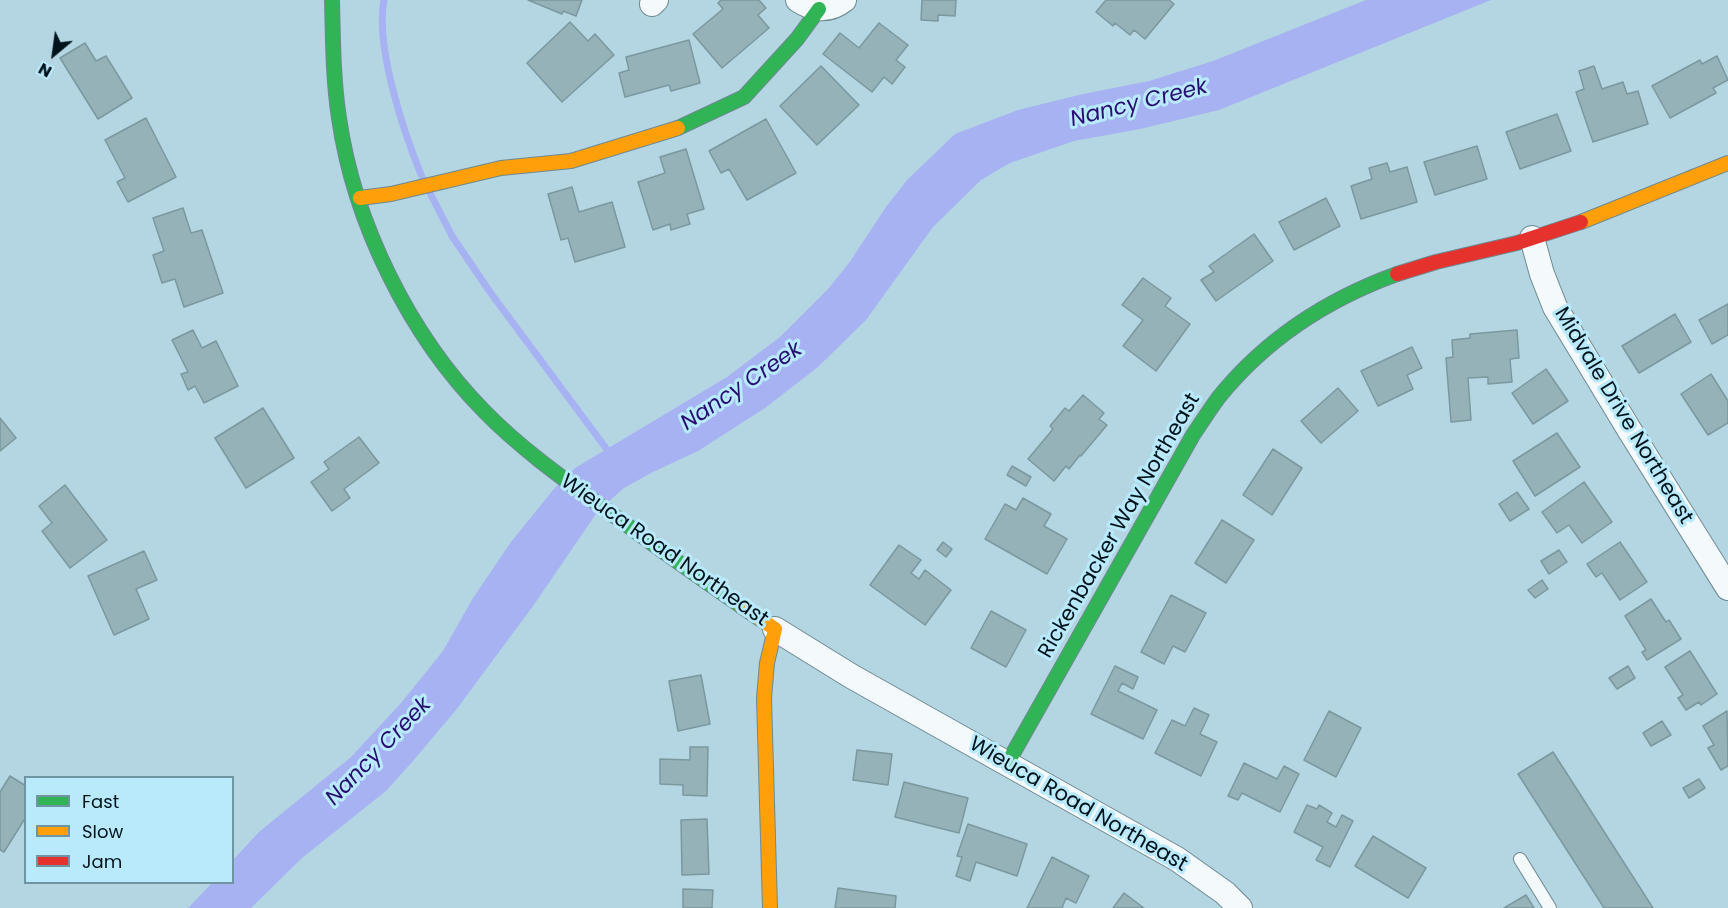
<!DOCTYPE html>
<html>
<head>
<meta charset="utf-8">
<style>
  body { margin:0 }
  #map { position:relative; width:1728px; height:908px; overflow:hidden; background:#b4d6e2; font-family:Poppins,sans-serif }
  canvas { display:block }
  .legend { position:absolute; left:24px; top:776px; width:210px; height:108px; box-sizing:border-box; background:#b9eafc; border:2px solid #6f94a2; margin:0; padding:8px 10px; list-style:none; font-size:18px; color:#00131b }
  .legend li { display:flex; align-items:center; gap:12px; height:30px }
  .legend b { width:30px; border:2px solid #6f94a2 }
  .north { position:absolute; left:24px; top:24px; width:60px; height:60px; -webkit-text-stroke:4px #b9eafc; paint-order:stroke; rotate:209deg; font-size:16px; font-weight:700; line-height:24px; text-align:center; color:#00131b }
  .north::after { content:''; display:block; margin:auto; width:21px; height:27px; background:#00131b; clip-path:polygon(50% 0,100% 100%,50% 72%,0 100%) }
</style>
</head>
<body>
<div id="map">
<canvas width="1728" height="908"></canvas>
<ul class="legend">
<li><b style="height:8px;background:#30b455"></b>Fast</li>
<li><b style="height:8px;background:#ff9f0a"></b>Slow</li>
<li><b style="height:8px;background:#e5322d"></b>Jam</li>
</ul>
<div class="north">N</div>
</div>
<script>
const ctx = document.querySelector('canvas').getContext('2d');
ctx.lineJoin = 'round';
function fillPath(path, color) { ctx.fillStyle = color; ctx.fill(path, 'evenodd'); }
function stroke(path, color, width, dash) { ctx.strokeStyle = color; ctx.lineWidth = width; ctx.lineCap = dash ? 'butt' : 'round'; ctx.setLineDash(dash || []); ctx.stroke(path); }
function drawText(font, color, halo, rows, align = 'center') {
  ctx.font = font + ' Poppins,sans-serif'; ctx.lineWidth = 6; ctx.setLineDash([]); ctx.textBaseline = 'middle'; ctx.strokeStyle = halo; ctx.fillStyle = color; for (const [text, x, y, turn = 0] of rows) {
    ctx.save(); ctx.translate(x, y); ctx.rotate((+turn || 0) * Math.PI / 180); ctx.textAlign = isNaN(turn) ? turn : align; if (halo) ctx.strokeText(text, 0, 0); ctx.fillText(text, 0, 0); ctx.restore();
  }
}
fillPath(new Path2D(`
  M 1366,0 L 1491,0 L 1219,110 L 1140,129 L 1074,141 L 1010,163 L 981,180 L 933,227 L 866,320 L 818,367 L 765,408 L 698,451 L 653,472 L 624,488 L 598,511 L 533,606 L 456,710 L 413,761 L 386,791 L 302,858 L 251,908 L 188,908 L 212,883 L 232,882 L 233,860 L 259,832 L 351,757 L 401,703 L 443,651 L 473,598 L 511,542 L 553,490 L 575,468 L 727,377 L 780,337 L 828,289 L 849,263 L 886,207 L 907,180 L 955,134 L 1018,110 L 1083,94 L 1149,81 L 1213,61 Z`), '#a7b2f3');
stroke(new Path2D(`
  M 384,0 C 375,47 404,133 422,177
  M 430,193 L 452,236 L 490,292 L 611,455`), '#a7b2f3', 7);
const building = new Path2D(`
  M 528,0 L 582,0 L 576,16 L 563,11 L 562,14 Z
  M 721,0 L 759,0 L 766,8 L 758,15 L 769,28 L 722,68 L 693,34 L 723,9 L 718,3 Z
  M 922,0 L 956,0 L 955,16 L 938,15 L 938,21 L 921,20 Z
  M 1106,0 L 1169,0 L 1174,4 L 1145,39 L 1134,30 L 1130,35 L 1115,23 L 1113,26 L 1096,12 Z
  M 570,22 L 588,41 L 595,34 L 614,55 L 562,102 L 527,63 Z
  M 879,23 L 908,45 L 896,60 L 905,67 L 892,84 L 884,77 L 872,92 L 823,54 L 840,33 L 859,48 Z
  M 689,40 L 700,83 L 671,91 L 669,85 L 625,97 L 619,73 L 629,70 L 626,57 Z
  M 85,43 L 96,61 L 106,56 L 132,98 L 98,119 L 60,58 Z
  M 1717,56 L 1728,80 L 1713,88 L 1716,93 L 1670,118 L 1652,86 L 1700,60 L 1702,64 Z
  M 821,66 L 859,105 L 817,145 L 780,106 Z
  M 1594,66 L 1602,89 L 1623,82 L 1627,94 L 1638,91 L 1648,124 L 1593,142 L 1576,92 L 1584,89 L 1579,71 Z
  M 1557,114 L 1571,151 L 1520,169 L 1506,132 Z
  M 146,118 L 176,177 L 128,202 L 117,182 L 125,178 L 105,140 Z
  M 766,119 L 796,173 L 747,200 L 729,169 L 721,173 L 709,151 Z
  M 1477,146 L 1487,179 L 1435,195 L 1424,162 Z
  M 686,149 L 704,209 L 687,214 L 690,224 L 671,230 L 670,224 L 653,230 L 638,182 L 665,173 L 660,157 Z
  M 1387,163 L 1390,172 L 1407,167 L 1417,202 L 1361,219 L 1351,186 L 1372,179 L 1369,168 Z
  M 572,187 L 579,212 L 612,202 L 625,247 L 575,262 L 568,238 L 561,240 L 548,194 Z
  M 1326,198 L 1340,226 L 1294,250 L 1279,222 Z
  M 183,208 L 191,233 L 202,230 L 223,293 L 184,307 L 175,279 L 162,283 L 153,255 L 164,251 L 153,218 Z
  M 1254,234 L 1273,261 L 1216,301 L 1201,280 L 1214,272 L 1209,266 Z
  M 1143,278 L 1171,298 L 1165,306 L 1190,324 L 1156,371 L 1123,346 L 1143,320 L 1122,305 Z
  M 1728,304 L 1728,335 L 1712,344 L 1699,320 Z
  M 1675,314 L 1691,342 L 1639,373 L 1622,346 Z
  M 193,330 L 202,348 L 216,341 L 238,386 L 204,403 L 195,386 L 188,390 L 181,374 L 188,372 L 172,340 Z
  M 1517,330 L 1519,358 L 1510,359 L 1512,382 L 1488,384 L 1488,377 L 1468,378 L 1471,420 L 1451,422 L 1446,358 L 1453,357 L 1452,340 L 1470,338 L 1470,334 Z
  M 1412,347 L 1422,368 L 1407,375 L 1413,389 L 1378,406 L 1361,371 Z
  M 1546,369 L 1568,401 L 1533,424 L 1512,393 Z
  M 1711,374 L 1728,401 L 1728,423 L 1708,435 L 1681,394 Z
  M 1338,388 L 1358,411 L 1321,443 L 1301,421 Z
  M 1083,395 L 1104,413 L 1099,419 L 1107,425 L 1081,456 L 1080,455 L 1069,469 L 1066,466 L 1054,481 L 1028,459 L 1053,429 L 1050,426 L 1065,408 L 1069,411 Z
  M 263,408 L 294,458 L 246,488 L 215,438 Z
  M 0,418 L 16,438 L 0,451 Z
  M 1557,433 L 1580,467 L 1535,496 L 1513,461 Z
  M 359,437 L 379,463 L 344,489 L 350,498 L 332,511 L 311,482 L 329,469 L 324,462 Z
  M 1273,449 L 1302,468 L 1272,515 L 1243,495 Z
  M 1012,466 L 1031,477 L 1026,486 L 1007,475 Z
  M 1584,482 L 1612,522 L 1582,543 L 1569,525 L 1557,533 L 1542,512 Z
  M 65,485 L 107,540 L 70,568 L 42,531 L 52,523 L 39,506 Z
  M 1517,492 L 1529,509 L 1510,521 L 1499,504 Z
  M 1023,498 L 1051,514 L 1044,526 L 1067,539 L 1047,574 L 985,539 L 1005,504 L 1016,510 Z
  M 1222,520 L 1254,540 L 1226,583 L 1195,563 Z
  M 943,542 L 952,549 L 946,557 L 937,550 Z
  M 1620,542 L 1647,582 L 1620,600 L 1602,573 L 1596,577 L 1587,564 Z
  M 899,545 L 921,560 L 911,573 L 919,579 L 925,570 L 951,590 L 925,625 L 870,585 Z
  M 1559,550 L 1567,562 L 1549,574 L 1541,561 Z
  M 144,551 L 157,580 L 136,589 L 149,619 L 114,635 L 88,576 Z
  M 1542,580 L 1548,589 L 1535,598 L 1528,590 Z
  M 1171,595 L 1206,613 L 1185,652 L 1173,646 L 1164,664 L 1141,652 Z
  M 1651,599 L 1666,622 L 1669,620 L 1681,639 L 1647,660 L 1642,652 L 1646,650 L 1625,616 Z
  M 991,611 L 1026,630 L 1006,667 L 971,648 Z
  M 1690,651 L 1717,694 L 1701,705 L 1699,702 L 1686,710 L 1678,698 L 1683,695 L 1665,667 Z
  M 1115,666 L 1138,677 L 1133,689 L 1122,683 L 1118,691 L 1157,710 L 1143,739 L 1091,714 Z
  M 1628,666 L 1635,678 L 1617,689 L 1609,678 Z
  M 701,675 L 710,724 L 678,731 L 669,681 Z
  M 1194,708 L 1209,715 L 1200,734 L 1217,742 L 1201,776 L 1155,753 L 1172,720 L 1185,726 Z
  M 1329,711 L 1361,728 L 1336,777 L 1304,760 Z
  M 1727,711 L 1728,766 L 1721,770 L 1708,748 L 1714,745 L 1703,726 Z
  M 1662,721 L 1671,735 L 1651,746 L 1643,733 Z
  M 690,747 L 708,747 L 707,796 L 683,795 L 683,785 L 660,784 L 660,759 L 690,760 Z
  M 857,750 L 892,754 L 888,785 L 853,780 Z
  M 1553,752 L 1653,908 L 1604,908 L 1518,774 Z
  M 1244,763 L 1277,779 L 1284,766 L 1299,774 L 1280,812 L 1242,793 L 1238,800 L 1228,796 Z
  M 10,776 L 26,786 L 26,817 L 4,852 L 0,850 L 0,792 Z
  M 1699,779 L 1705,788 L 1689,798 L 1683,788 Z
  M 904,782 L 968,798 L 959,833 L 895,817 Z
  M 1307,805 L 1317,809 L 1319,805 L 1332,813 L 1327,822 L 1336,827 L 1342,815 L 1353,821 L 1330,867 L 1316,860 L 1323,847 L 1294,832 Z
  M 707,819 L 709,874 L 682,875 L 681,820 Z
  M 968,824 L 1027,844 L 1017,876 L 976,862 L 970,881 L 956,876 L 962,857 L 957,856 Z
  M 1373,836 L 1426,868 L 1408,898 L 1355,866 Z
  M 1052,857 L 1089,876 L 1076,903 L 1066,898 L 1062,908 L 1027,908 Z
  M 838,888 L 896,896 L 895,908 L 835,908 Z
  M 683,889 L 713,890 L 712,908 L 683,908 Z
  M 1124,893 L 1144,908 L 1113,908 Z
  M 1526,895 L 1534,908 L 1504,908 Z`);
fillPath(building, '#95b2b9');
stroke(building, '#7b989f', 1.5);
const lane = new Path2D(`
  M 1520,859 L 1550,908`);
const street = new Path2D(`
  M 798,0 C 813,10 829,12 844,0
  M 652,4 L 656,0
  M 1532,238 L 1542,274 L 1555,307 L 1630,431 L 1728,588
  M 775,629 L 851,676 L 1177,859 L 1225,893 L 1240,908`);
const fast = new Path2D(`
  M 332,0 C 333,39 333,79 339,118 C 354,223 410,336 484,411 C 521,449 565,480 608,511 C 652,544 696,575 741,606
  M 678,128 L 744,97 L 797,39 L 819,9
  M 1007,764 L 1193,435 C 1202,422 1210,409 1219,397 C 1266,339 1328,299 1397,274`);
const slow = new Path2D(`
  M 360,198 L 391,194 L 501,168 L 571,161 L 678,128
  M 1581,222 L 1728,163
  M 741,606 L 775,629 L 767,663 L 764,698 L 770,908`);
const jam = new Path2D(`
  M 1397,274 L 1436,262 L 1517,243 L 1581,222`);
stroke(lane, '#6e8992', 14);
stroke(street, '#6e8992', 26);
stroke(fast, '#6e8992', 16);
stroke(slow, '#6e8992', 16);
stroke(jam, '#6e8992', 16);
stroke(lane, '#f4f9fb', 12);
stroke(street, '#f4f9fb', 24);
stroke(fast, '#30b455', 14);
stroke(slow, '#ff9f0a', 14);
stroke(jam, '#e5322d', 14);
drawText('21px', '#00131b', '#b9eafc', [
  ["Midvale Drive Northeast",1623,416,59],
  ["Rickenbacker Way Northeast",1120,526,-60],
  ["Wieuca Road Northeast",664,551,35],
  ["Wieuca Road Northeast",1078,805,30]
]);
drawText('italic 22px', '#280e73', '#b9eafc', [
  ["Nancy Creek",1139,104,-14],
  ["Nancy Creek",742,387,-34],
  ["Nancy Creek",379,752,-46]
]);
</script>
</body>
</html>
